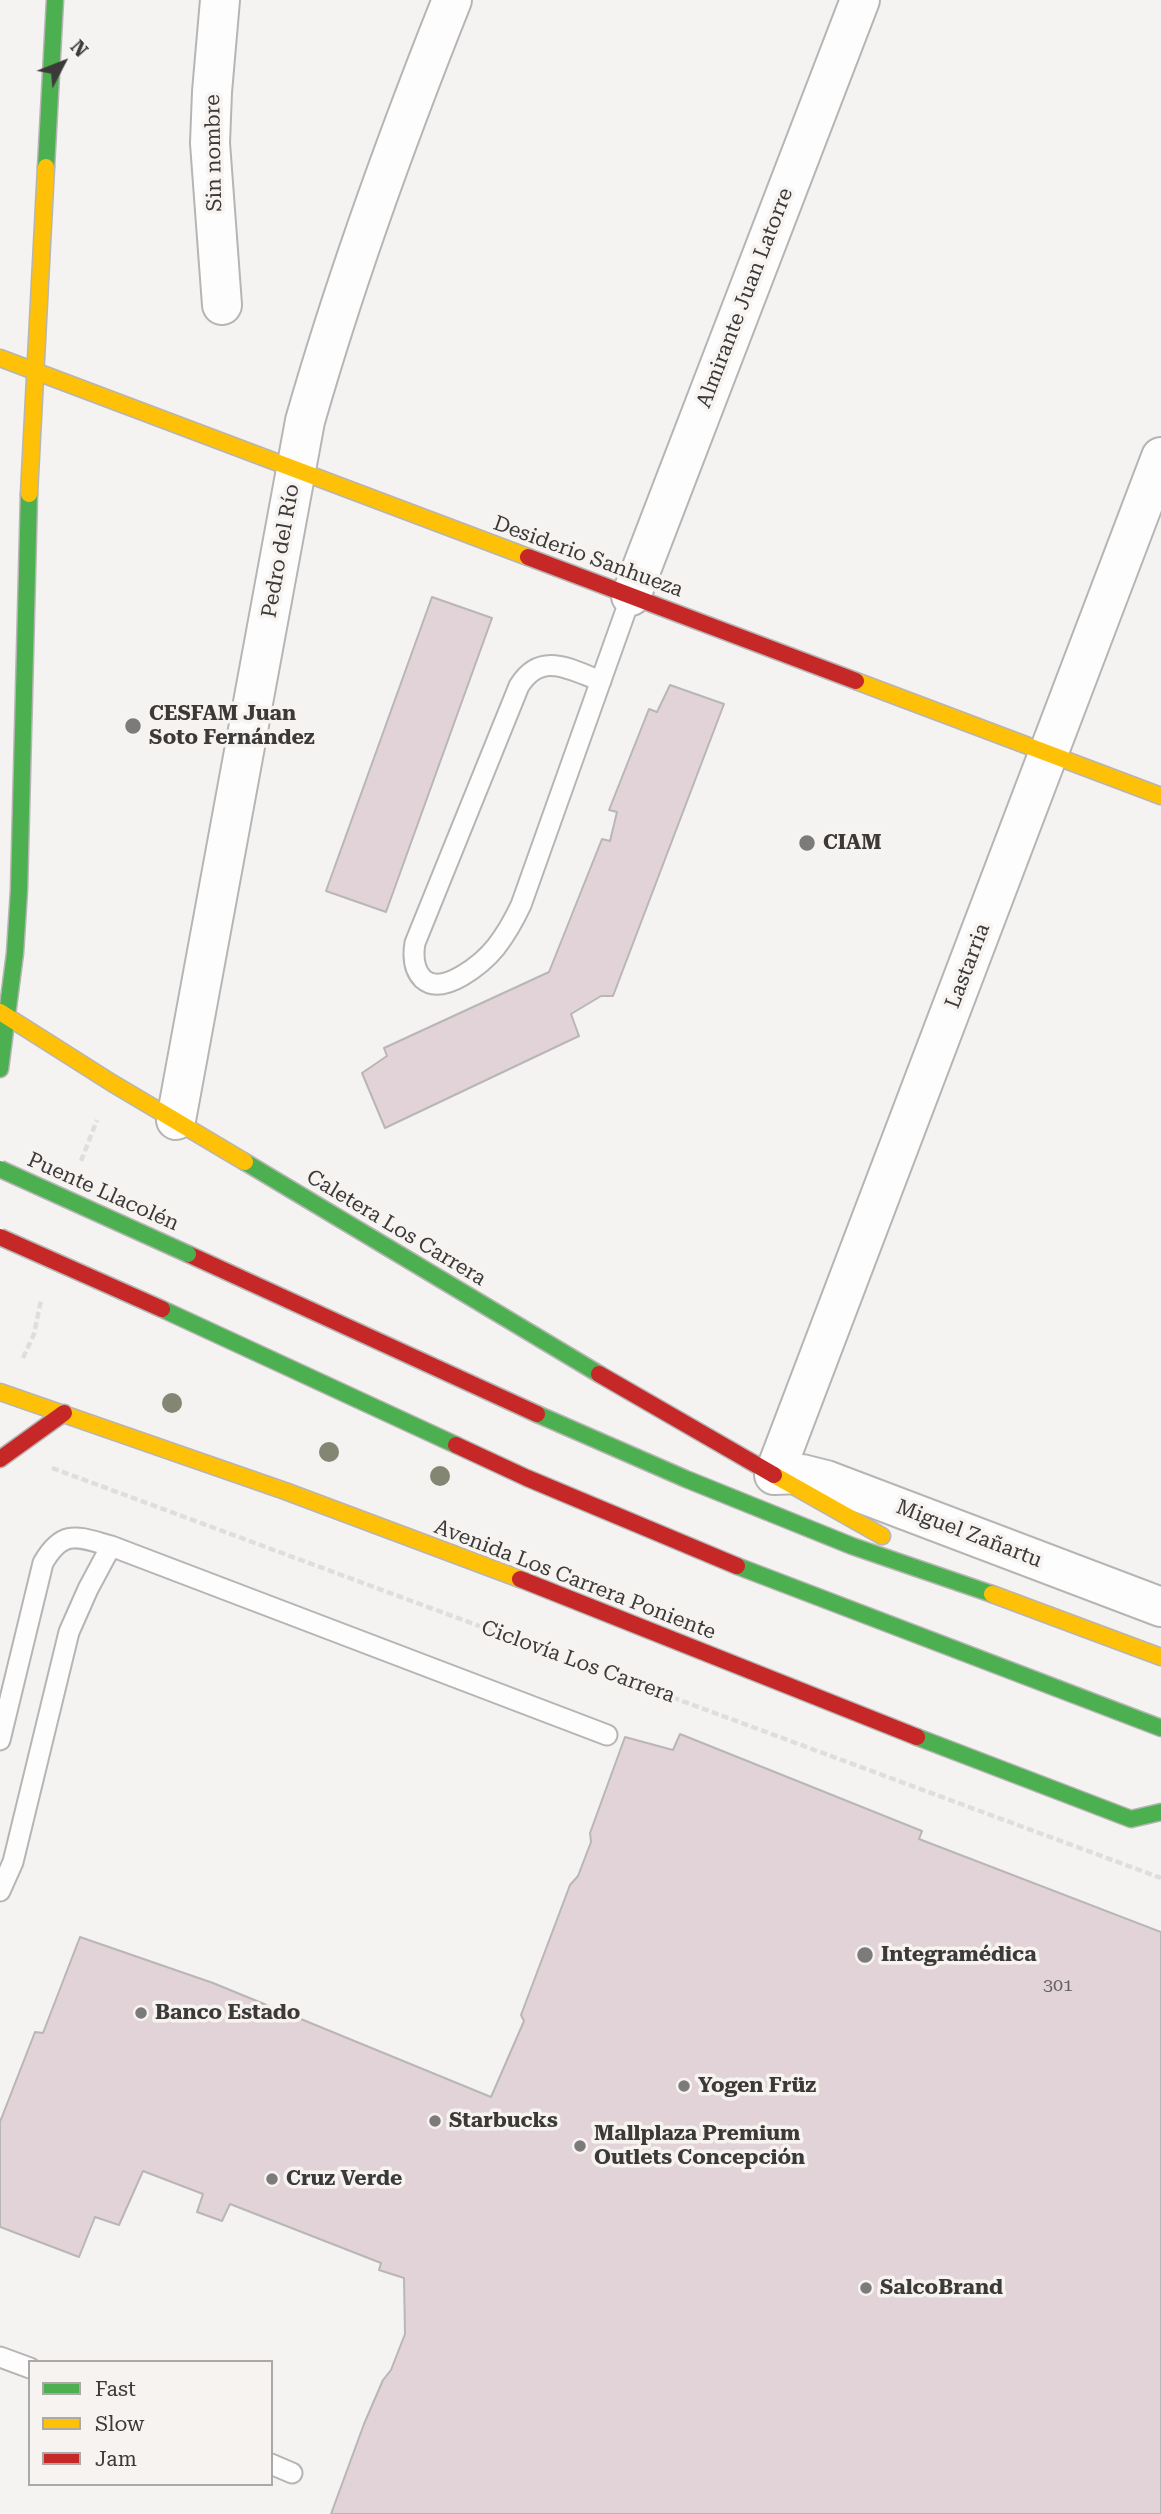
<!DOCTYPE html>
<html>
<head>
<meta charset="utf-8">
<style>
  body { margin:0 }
  #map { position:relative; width:1161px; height:2514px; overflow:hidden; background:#f5f3f1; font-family:"Roboto Serif",serif }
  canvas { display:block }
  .legend { position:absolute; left:28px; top:2360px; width:245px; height:126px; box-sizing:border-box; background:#f6f3f0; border:2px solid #aba9a7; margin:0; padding:9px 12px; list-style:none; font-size:21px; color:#3b3a39 }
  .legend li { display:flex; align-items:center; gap:14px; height:35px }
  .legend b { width:35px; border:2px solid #aba9a7 }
  .north { position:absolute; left:28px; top:28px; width:70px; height:70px; -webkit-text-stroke:5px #f6f3f0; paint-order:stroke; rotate:48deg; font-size:19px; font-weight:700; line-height:28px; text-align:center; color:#3b3a39 }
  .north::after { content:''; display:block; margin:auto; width:24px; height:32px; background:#3b3a39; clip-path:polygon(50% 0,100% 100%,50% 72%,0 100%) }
</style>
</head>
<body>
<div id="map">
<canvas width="1161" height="2514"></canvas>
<ul class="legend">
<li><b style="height:9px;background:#4caf50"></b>Fast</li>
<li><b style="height:9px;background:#ffc107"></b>Slow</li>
<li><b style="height:9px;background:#c62828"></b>Jam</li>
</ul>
<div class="north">N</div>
</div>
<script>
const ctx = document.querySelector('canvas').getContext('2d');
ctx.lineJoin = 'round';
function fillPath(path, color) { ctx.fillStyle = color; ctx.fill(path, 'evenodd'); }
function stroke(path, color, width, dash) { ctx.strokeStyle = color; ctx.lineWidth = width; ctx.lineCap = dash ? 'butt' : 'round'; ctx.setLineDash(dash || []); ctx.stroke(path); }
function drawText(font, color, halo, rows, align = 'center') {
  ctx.font = font + ' "Roboto Serif",serif'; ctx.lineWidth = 7; ctx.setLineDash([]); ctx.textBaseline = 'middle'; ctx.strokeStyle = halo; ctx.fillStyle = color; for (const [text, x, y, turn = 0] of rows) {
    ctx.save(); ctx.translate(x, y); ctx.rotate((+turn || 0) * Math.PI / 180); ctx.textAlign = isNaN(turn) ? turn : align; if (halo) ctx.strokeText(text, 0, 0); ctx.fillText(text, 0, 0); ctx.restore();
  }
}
const building = new Path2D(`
  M 432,597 L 492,618 L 386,912 L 326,891 Z
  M 670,685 L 724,704 L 613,996 L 601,996 L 571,1014 L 579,1036 L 385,1128 L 362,1073 L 387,1056 L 384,1048 L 549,972 L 602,839 L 610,841 L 617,812 L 609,810 L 649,709 L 657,712 Z
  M 680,1734 L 922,1831 L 919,1839 L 1161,1932 L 1161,2514 L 331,2514 L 364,2424 L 383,2380 L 391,2370 L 405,2334 L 404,2278 L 379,2270 L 381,2263 L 230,2204 L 222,2221 L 197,2212 L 203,2194 L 143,2171 L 119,2225 L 95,2217 L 79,2257 L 0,2227 L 0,2122 L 35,2032 L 43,2033 L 80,1937 L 213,1983 L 491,2097 L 524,2021 L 521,2015 L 570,1885 L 578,1876 L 591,1842 L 590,1833 L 625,1737 L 673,1750 Z`);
fillPath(building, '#e2d3d9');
stroke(building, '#b8b6b6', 2);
const lane = new Path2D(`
  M 601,681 C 571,670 541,650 519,686 L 415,943 C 413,955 413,969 423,979 C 443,997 483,963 496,947 C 506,934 514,920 521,905 L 631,596
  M 0,1740 L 43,1563 C 63,1528 78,1537 111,1546 L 607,1735
  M 0,1891 L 13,1862 L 69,1632 L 88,1589 L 111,1546
  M 0,2357 L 30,2368
  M 271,2464 L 292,2473`);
const street = new Path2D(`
  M 220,0 L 212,92 L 210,143 L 222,305
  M 1161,457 L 774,1475 L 802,1474 L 826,1480 L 1161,1607
  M 631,596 L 860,0
  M 176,1120 L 305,421 C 346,278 397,138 452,0`);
const fast = new Path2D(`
  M 46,167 L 55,0
  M 0,1069 L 15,953 L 19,890 L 29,494
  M 245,1162 L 599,1374
  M 162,1309 L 456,1445
  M 537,1414 L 686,1479 L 852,1546 L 992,1594
  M 737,1566 L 1161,1728
  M 917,1737 L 1131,1819
  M 1131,1819 L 1161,1812`);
const slow = new Path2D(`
  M 0,358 L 528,557
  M 29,494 L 46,167
  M 856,681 L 1161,796
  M 0,1012 L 112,1083 L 245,1162
  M 0,1392 L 285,1491 L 520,1579
  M 774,1475 L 882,1536
  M 992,1594 L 1161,1657`);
const jam = new Path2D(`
  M 528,557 L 856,681
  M 188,1254 L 537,1414
  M 599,1374 L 774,1475
  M 456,1445 L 527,1478 L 737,1566
  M 0,1459 L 64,1413
  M 520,1579 L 917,1737`);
stroke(lane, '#b6b5b4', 23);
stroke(street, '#b6b5b4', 42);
stroke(fast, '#b6b5b4', 19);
stroke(slow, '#b6b5b4', 19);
stroke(jam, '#b6b5b4', 19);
stroke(new Path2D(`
  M 81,1161 L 97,1120
  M 23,1358 L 34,1334 L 41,1300
  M 52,1468 L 1161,1878`), '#dededd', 4.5, [7, 3.5]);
stroke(lane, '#fefdfd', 19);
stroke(street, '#fefdfd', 38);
stroke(fast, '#4caf50', 16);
stroke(slow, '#ffc107', 16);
stroke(jam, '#c62828', 16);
const fastBridge = new Path2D(`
  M 0,1169 L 188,1254`);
const jamBridge = new Path2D(`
  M 0,1237 L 162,1309`);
stroke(fastBridge, '#b6b5b4', 19, []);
stroke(jamBridge, '#b6b5b4', 19, []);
stroke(fastBridge, '#4caf50', 16);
stroke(jamBridge, '#c62828', 16);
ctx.fillStyle = '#848674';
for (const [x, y] of [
  [172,1403],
  [329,1452],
  [440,1476]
]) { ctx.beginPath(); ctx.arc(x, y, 10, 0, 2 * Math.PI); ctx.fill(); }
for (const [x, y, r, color] of [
  [133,726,9,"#7c7b79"],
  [807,843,9,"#7c7b79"],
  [865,1955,9,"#7c7b79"],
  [141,2013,7,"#7c7b79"],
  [684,2086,7,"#7c7b79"],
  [435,2121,7,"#7c7b79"],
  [580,2146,7,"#7c7b79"],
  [272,2179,7,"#7c7b79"],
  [866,2288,7,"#7c7b79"]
]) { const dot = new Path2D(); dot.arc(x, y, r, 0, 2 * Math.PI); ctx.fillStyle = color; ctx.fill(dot); stroke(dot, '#f6f3f0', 2.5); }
drawText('18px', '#656061', null, [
  ["301",1058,1986]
]);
drawText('21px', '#3b3a39', '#f6f3f0', [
  ["Sin nombre",214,153,-91],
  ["Almirante Juan Latorre",745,298,-69],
  ["Pedro del Río",281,551,-80],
  ["Desiderio Sanhueza",588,557,20],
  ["Lastarria",968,966,-69],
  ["Puente Llacolén",103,1192,24],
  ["Caletera Los Carrera",396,1228,31],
  ["Miguel Zañartu",969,1534,21],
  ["Avenida Los Carrera Poniente",575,1580,21],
  ["Ciclovía Los Carrera",578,1662,20]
]);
drawText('bold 21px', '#3b3a39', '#f6f3f0', [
  ["CESFAM Juan",149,714],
  ["Soto Fernández",149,738],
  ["CIAM",823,843],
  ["Integramédica",881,1955],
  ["Banco Estado",155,2013],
  ["Yogen Früz",698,2086],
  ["Starbucks",449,2121],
  ["Mallplaza Premium",594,2134],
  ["Outlets Concepción",594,2158],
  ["Cruz Verde",286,2179],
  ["SalcoBrand",880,2288]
], 'left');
</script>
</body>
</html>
